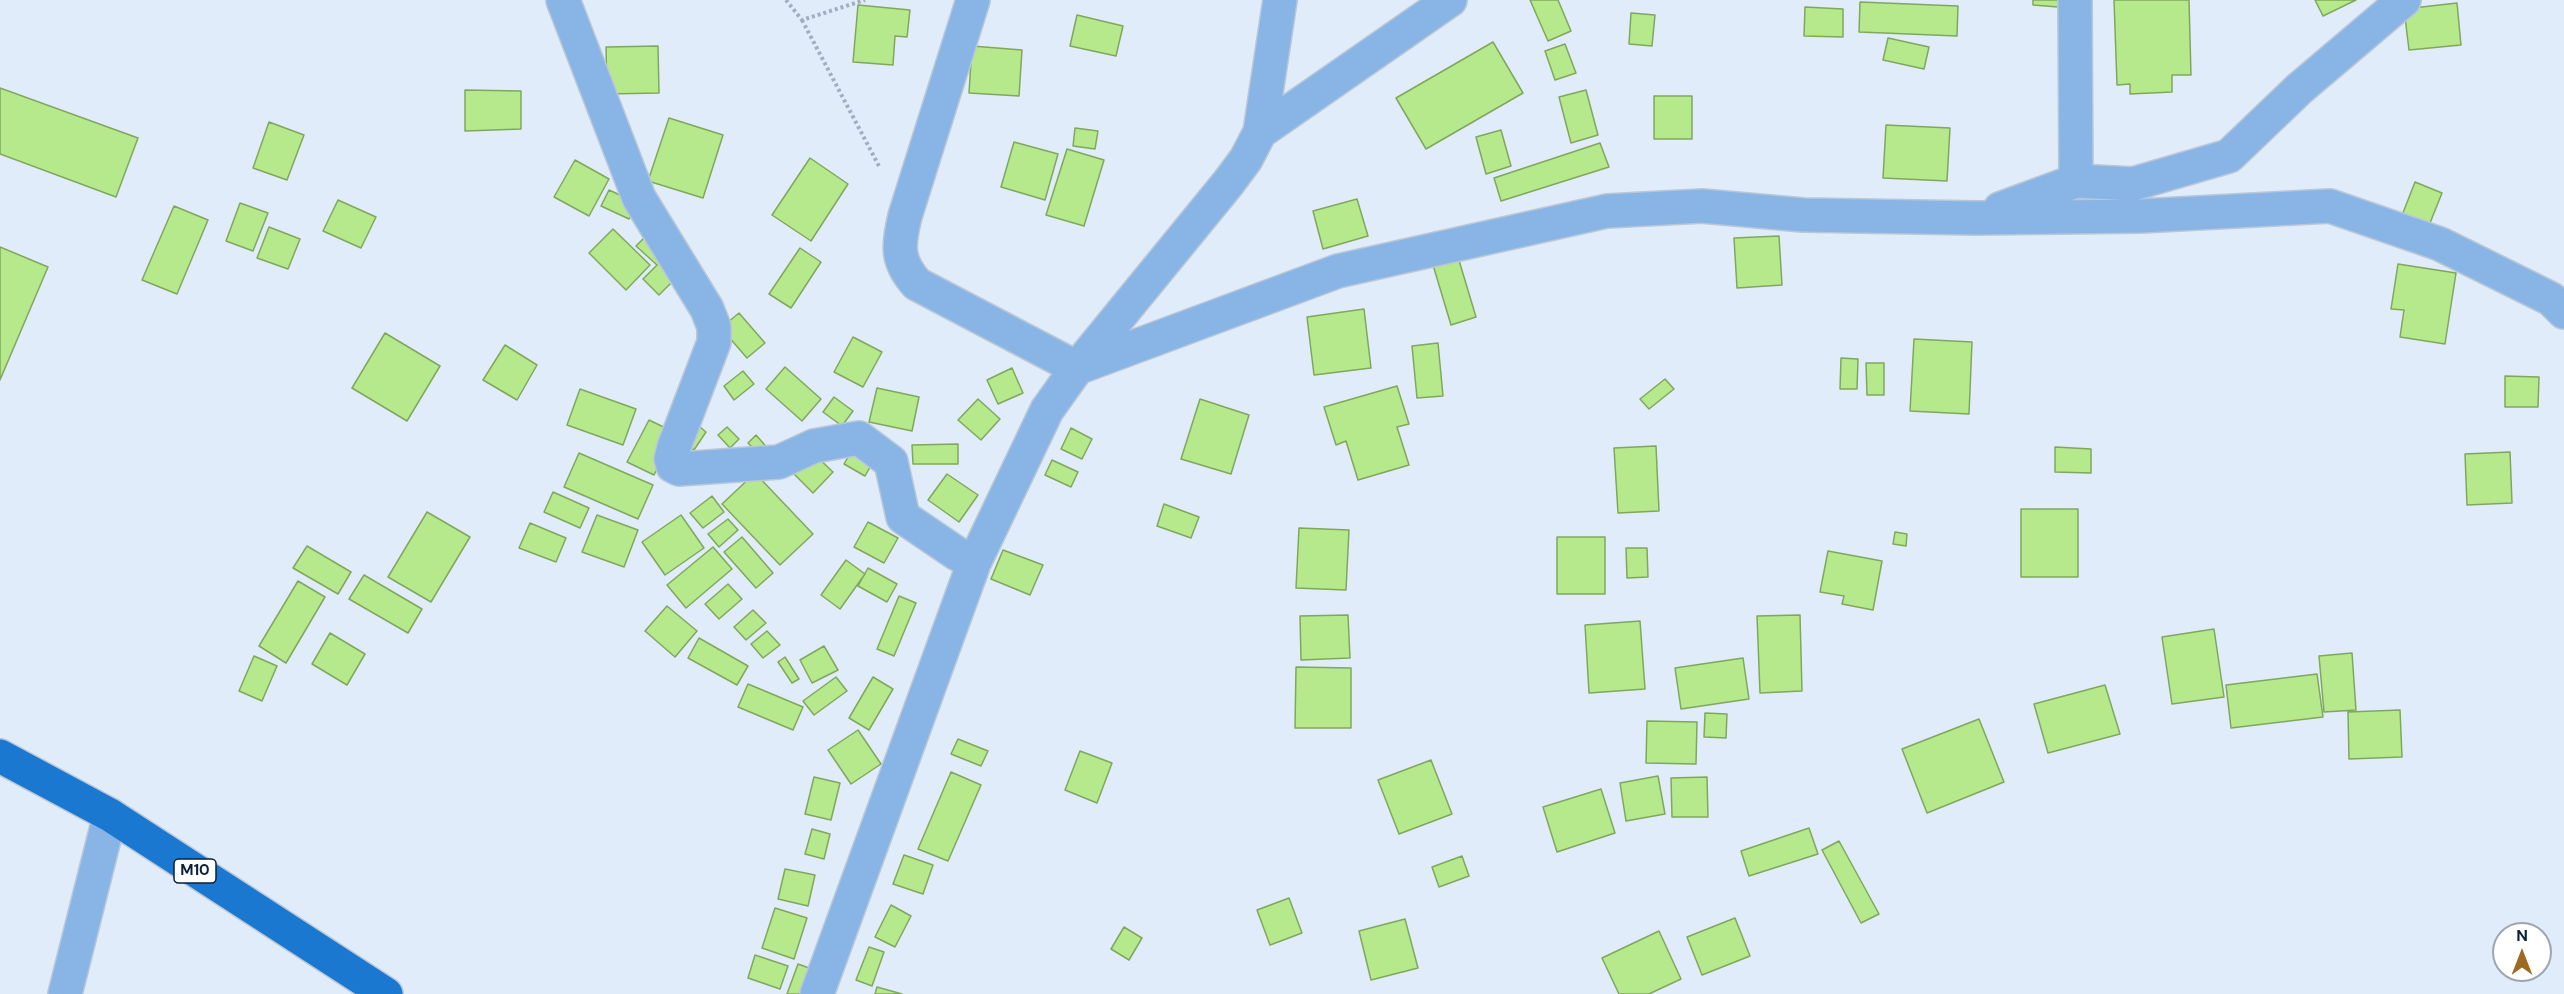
<!DOCTYPE html>
<html>
<head>
<meta charset="utf-8">
<style>
  body { margin:0 }
  #map { position:relative; width:2564px; height:994px; overflow:hidden; background:#e1ecfa; font-family:"DM Sans",sans-serif }
  canvas { display:block }
  .north { position:absolute; left:2492px; top:922px; width:60px; height:60px; box-sizing:border-box; background:#fff; border:2px solid #9da6b0; border-radius:50%; rotate:0deg; font-size:16px; font-weight:700; line-height:24px; text-align:center; color:#092039 }
  .north::after { content:''; display:block; margin:auto; width:21px; height:27px; background:#9d6a20; clip-path:polygon(50% 0,100% 100%,50% 72%,0 100%) }
</style>
</head>
<body>
<div id="map">
<canvas width="2564" height="994"></canvas>
<div class="north">N</div>
</div>
<script>
const ctx = document.querySelector('canvas').getContext('2d');
ctx.lineJoin = 'round';
function fillPath(path, color) { ctx.fillStyle = color; ctx.fill(path, 'evenodd'); }
function stroke(path, color, width, dash) { ctx.strokeStyle = color; ctx.lineWidth = width; ctx.lineCap = dash ? 'butt' : 'round'; ctx.setLineDash(dash || []); ctx.stroke(path); }
function drawText(font, color, halo, rows, align = 'center') {
  ctx.font = font + ' "DM Sans",sans-serif'; ctx.lineWidth = 6; ctx.setLineDash([]); ctx.textBaseline = 'middle'; ctx.strokeStyle = halo; ctx.fillStyle = color; for (const [text, x, y, turn = 0] of rows) {
    ctx.save(); ctx.translate(x, y); ctx.rotate((+turn || 0) * Math.PI / 180); ctx.textAlign = isNaN(turn) ? turn : align; if (halo) ctx.strokeText(text, 0, 0); ctx.fillText(text, 0, 0); ctx.restore();
  }
}
const building = new Path2D(`
  M 1530,0 L 1558,0 L 1571,31 L 1548,41 Z
  M 2033,0 L 2059,0 L 2058,7 L 2033,5 Z
  M 2114,0 L 2189,0 L 2191,75 L 2172,75 L 2172,92 L 2130,94 L 2130,84 L 2117,85 Z
  M 2315,0 L 2356,0 L 2323,16 Z
  M 1860,2 L 1958,6 L 1957,36 L 1859,32 Z
  M 2457,3 L 2461,45 L 2409,50 L 2404,9 Z
  M 858,5 L 910,10 L 907,37 L 895,36 L 893,65 L 853,62 Z
  M 1805,7 L 1843,9 L 1843,37 L 1804,36 Z
  M 1631,13 L 1655,15 L 1652,46 L 1629,44 Z
  M 1077,15 L 1123,26 L 1116,56 L 1070,46 Z
  M 1888,38 L 1929,47 L 1924,69 L 1883,60 Z
  M 1493,42 L 1523,93 L 1426,149 L 1396,98 Z
  M 1565,44 L 1576,73 L 1555,80 L 1545,51 Z
  M 658,46 L 659,93 L 607,94 L 606,47 Z
  M 972,46 L 1022,50 L 1019,96 L 969,93 Z
  M 0,88 L 138,138 L 116,197 L 0,154 Z
  M 465,90 L 521,91 L 521,129 L 465,131 Z
  M 1586,90 L 1598,135 L 1571,143 L 1559,97 Z
  M 1654,96 L 1692,96 L 1692,139 L 1654,139 Z
  M 669,118 L 723,135 L 703,198 L 648,181 Z
  M 269,122 L 304,135 L 287,180 L 253,168 Z
  M 1886,125 L 1950,128 L 1947,181 L 1883,178 Z
  M 1075,128 L 1098,131 L 1095,149 L 1073,146 Z
  M 1501,130 L 1511,166 L 1486,174 L 1476,137 Z
  M 1014,142 L 1058,154 L 1045,200 L 1001,187 Z
  M 1600,143 L 1609,167 L 1501,201 L 1494,178 Z
  M 1067,149 L 1104,160 L 1084,226 L 1046,215 Z
  M 810,158 L 848,184 L 811,241 L 772,215 Z
  M 575,160 L 609,179 L 589,216 L 554,197 Z
  M 2415,182 L 2442,193 L 2426,233 L 2399,223 Z
  M 609,190 L 637,203 L 629,219 L 601,206 Z
  M 1357,199 L 1368,236 L 1323,249 L 1313,211 Z
  M 338,200 L 376,217 L 361,248 L 323,231 Z
  M 240,203 L 268,213 L 253,251 L 226,241 Z
  M 174,206 L 208,220 L 177,294 L 142,280 Z
  M 269,227 L 300,239 L 288,269 L 257,258 Z
  M 613,229 L 650,265 L 626,290 L 589,253 Z
  M 1779,236 L 1782,285 L 1737,288 L 1734,238 Z
  M 645,237 L 681,273 L 659,295 L 643,279 L 657,265 L 636,246 Z
  M 0,247 L 48,267 L 0,380 Z
  M 800,248 L 821,262 L 791,308 L 769,294 Z
  M 1458,257 L 1476,317 L 1451,325 L 1433,265 Z
  M 2398,264 L 2456,273 L 2445,344 L 2400,337 L 2404,310 L 2391,309 Z
  M 1364,309 L 1371,368 L 1314,375 L 1307,317 Z
  M 739,313 L 765,343 L 747,358 L 721,328 Z
  M 385,333 L 440,366 L 407,421 L 352,388 Z
  M 853,337 L 882,352 L 863,387 L 834,372 Z
  M 1914,339 L 1972,342 L 1969,414 L 1910,411 Z
  M 1438,343 L 1443,396 L 1417,398 L 1412,346 Z
  M 505,345 L 537,365 L 517,400 L 483,380 Z
  M 1841,358 L 1858,359 L 1857,389 L 1840,389 Z
  M 1866,363 L 1884,363 L 1884,395 L 1867,395 Z
  M 785,367 L 821,399 L 802,421 L 766,389 Z
  M 1012,368 L 1023,393 L 998,404 L 987,380 Z
  M 743,371 L 754,384 L 734,400 L 724,386 Z
  M 2505,376 L 2539,377 L 2538,407 L 2505,407 Z
  M 1665,379 L 1674,389 L 1649,409 L 1640,399 Z
  M 1397,386 L 1409,424 L 1397,427 L 1409,465 L 1358,480 L 1346,441 L 1336,445 L 1324,407 Z
  M 877,388 L 919,397 L 912,431 L 869,422 Z
  M 580,389 L 636,409 L 623,445 L 567,425 Z
  M 834,397 L 853,411 L 842,426 L 823,412 Z
  M 978,399 L 1000,419 L 981,440 L 958,420 Z
  M 1200,399 L 1249,415 L 1231,474 L 1181,459 Z
  M 649,420 L 676,433 L 654,475 L 627,462 Z
  M 694,422 L 706,432 L 694,450 L 680,441 Z
  M 727,427 L 739,439 L 730,448 L 718,435 Z
  M 1071,428 L 1092,439 L 1082,459 L 1061,449 Z
  M 756,435 L 771,452 L 764,459 L 748,443 Z
  M 958,444 L 958,464 L 913,464 L 912,445 Z
  M 1656,446 L 1659,511 L 1618,513 L 1614,448 Z
  M 2055,447 L 2091,449 L 2091,473 L 2055,472 Z
  M 852,450 L 873,462 L 865,476 L 844,464 Z
  M 2510,452 L 2512,503 L 2467,505 L 2465,454 Z
  M 579,453 L 653,485 L 638,519 L 564,487 Z
  M 814,454 L 833,472 L 813,493 L 794,474 Z
  M 1052,460 L 1078,472 L 1071,487 L 1045,475 Z
  M 755,473 L 813,534 L 780,565 L 722,504 Z
  M 947,474 L 978,495 L 959,522 L 928,500 Z
  M 553,492 L 589,508 L 580,528 L 544,512 Z
  M 712,496 L 724,512 L 703,528 L 690,513 Z
  M 1164,504 L 1199,517 L 1191,538 L 1157,526 Z
  M 2021,509 L 2078,509 L 2078,577 L 2021,577 Z
  M 427,512 L 470,537 L 431,602 L 388,577 Z
  M 597,515 L 638,530 L 624,567 L 582,552 Z
  M 681,515 L 704,548 L 665,575 L 642,542 Z
  M 728,519 L 738,530 L 719,547 L 708,534 Z
  M 868,522 L 898,538 L 884,563 L 854,547 Z
  M 530,523 L 566,538 L 556,562 L 519,548 Z
  M 1299,528 L 1349,530 L 1346,590 L 1296,588 Z
  M 1895,532 L 1907,534 L 1906,546 L 1893,544 Z
  M 742,537 L 773,573 L 756,588 L 724,552 Z
  M 1557,537 L 1605,537 L 1605,594 L 1557,594 Z
  M 307,546 L 351,572 L 338,594 L 293,568 Z
  M 713,547 L 732,569 L 686,608 L 667,585 Z
  M 1626,548 L 1647,548 L 1648,577 L 1627,578 Z
  M 1003,550 L 1043,565 L 1030,595 L 991,579 Z
  M 1828,551 L 1882,561 L 1873,610 L 1842,604 L 1844,596 L 1820,592 Z
  M 846,560 L 865,574 L 840,609 L 821,595 Z
  M 868,568 L 897,584 L 887,602 L 858,586 Z
  M 364,575 L 422,609 L 408,633 L 349,599 Z
  M 298,581 L 325,597 L 286,663 L 259,646 Z
  M 728,584 L 742,599 L 719,619 L 705,604 Z
  M 899,596 L 916,603 L 894,656 L 877,649 Z
  M 667,606 L 697,631 L 675,657 L 645,631 Z
  M 753,610 L 766,623 L 746,640 L 734,627 Z
  M 1348,615 L 1350,658 L 1301,660 L 1300,616 Z
  M 1800,615 L 1802,691 L 1760,693 L 1757,616 Z
  M 1640,621 L 1645,689 L 1589,693 L 1585,625 Z
  M 2214,629 L 2224,697 L 2172,704 L 2162,637 Z
  M 767,631 L 780,645 L 763,658 L 751,644 Z
  M 330,633 L 365,654 L 347,685 L 312,664 Z
  M 699,638 L 748,666 L 737,685 L 688,658 Z
  M 824,646 L 838,670 L 812,683 L 800,660 Z
  M 2352,653 L 2356,710 L 2324,712 L 2319,656 Z
  M 254,656 L 277,666 L 262,701 L 239,691 Z
  M 785,657 L 799,679 L 792,683 L 778,662 Z
  M 1743,658 L 1749,699 L 1681,709 L 1675,668 Z
  M 1296,667 L 1351,668 L 1351,728 L 1295,728 Z
  M 2317,674 L 2323,717 L 2231,728 L 2226,685 Z
  M 836,677 L 847,691 L 814,715 L 803,701 Z
  M 873,677 L 893,689 L 869,730 L 849,718 Z
  M 748,684 L 803,707 L 793,730 L 738,707 Z
  M 2105,685 L 2120,734 L 2048,753 L 2034,704 Z
  M 2400,710 L 2402,757 L 2349,759 L 2348,712 Z
  M 1705,713 L 1727,714 L 1726,738 L 1704,737 Z
  M 1979,719 L 2004,782 L 1927,813 L 1902,749 Z
  M 1647,721 L 1697,722 L 1696,764 L 1646,763 Z
  M 858,730 L 881,764 L 851,784 L 828,750 Z
  M 958,739 L 988,751 L 981,766 L 951,754 Z
  M 1080,751 L 1112,763 L 1097,803 L 1065,790 Z
  M 1431,760 L 1452,814 L 1399,834 L 1378,780 Z
  M 951,772 L 981,785 L 948,861 L 918,849 Z
  M 1658,776 L 1665,814 L 1626,821 L 1620,783 Z
  M 814,777 L 840,783 L 831,820 L 805,814 Z
  M 1707,777 L 1708,817 L 1672,817 L 1671,778 Z
  M 1601,789 L 1615,833 L 1557,852 L 1543,807 Z
  M 1809,828 L 1818,854 L 1749,876 L 1741,851 Z
  M 812,829 L 830,834 L 824,859 L 805,854 Z
  M 1839,841 L 1879,914 L 1861,923 L 1822,850 Z
  M 904,855 L 933,865 L 923,894 L 893,884 Z
  M 1462,856 L 1469,876 L 1439,887 L 1432,867 Z
  M 785,869 L 815,875 L 808,906 L 778,899 Z
  M 1289,898 L 1302,933 L 1270,945 L 1257,910 Z
  M 891,905 L 911,916 L 895,947 L 875,937 Z
  M 775,908 L 807,918 L 794,959 L 762,948 Z
  M 1735,918 L 1750,956 L 1702,975 L 1687,937 Z
  M 1405,919 L 1418,968 L 1371,980 L 1359,931 Z
  M 1124,927 L 1142,938 L 1129,960 L 1111,949 Z
  M 1659,931 L 1681,979 L 1649,994 L 1619,994 L 1602,958 Z
  M 869,947 L 884,952 L 872,986 L 856,980 Z
  M 755,955 L 788,966 L 780,989 L 748,978 Z
  M 798,964 L 812,969 L 804,994 L 787,994 Z
  M 877,987 L 902,994 L 875,994 Z`);
fillPath(building, '#b6e88c');
stroke(building, '#80a75e', 1.5);
const minor = new Path2D(`
  M 563,0 L 639,198 L 707,309 L 714,327 L 714,342 L 674,447 L 671,459 L 673,466 L 679,469 L 779,462 L 814,446 L 859,438 L 891,462 L 903,517 L 956,553 L 974,563
  M 973,0 L 905,216 C 898,245 896,261 917,284 L 1077,368 L 1338,271 L 1607,211 L 1702,206 L 1803,215 L 1976,218 L 2141,216 L 2330,206 L 2440,244 L 2551,299 L 2564,312
  M 1260,132 L 1450,0
  M 2076,181 L 2133,184 L 2229,156 L 2299,89 L 2404,0
  M 2000,209 L 2076,181 L 2075,0
  M 65,994 L 110,815
  M 817,994 L 974,563 L 1047,410 L 1077,368 L 1229,182 L 1246,159 L 1260,132 L 1280,0`);
const trunk = new Path2D(`
  M 0,756 L 110,815 L 386,994`);
stroke(minor, '#bac7d7', 36);
stroke(trunk, '#bac7d7', 36);
stroke(new Path2D(`
  M 786,0 L 802,20 L 865,0
  M 802,20 L 880,168`), '#a0aec0', 4, [3, 3]);
stroke(minor, '#89b5e6', 33);
stroke(trunk, '#1b78d0', 33);
for (const [x, y, w] of [
  [195,871,42]
]) { const box = new Path2D(); box.roundRect(x - w / 2, y - 12, w, 24, 4.5); ctx.fillStyle = '#fff'; ctx.fill(box); stroke(box, '#092039', 1.5); }
drawText('bold 15px', '#092039', null, [
  ["M10",195,871]
]);
</script>
</body>
</html>
